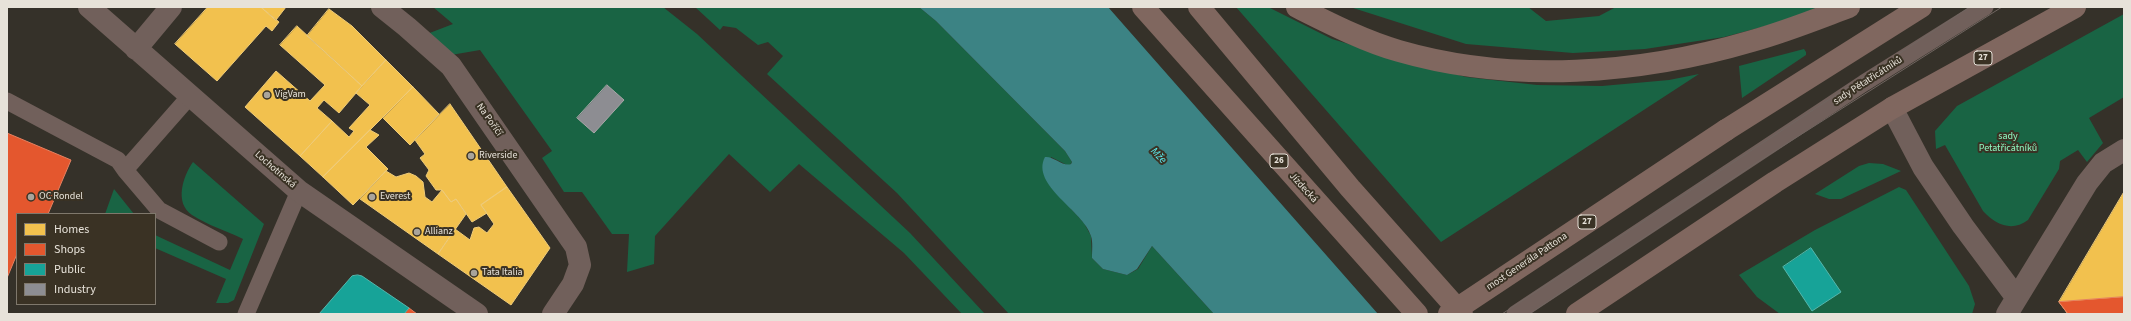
<!DOCTYPE html>
<html>
<head>
<meta charset="utf-8">
<style>
  body { margin:0 }
  #map { position:relative; width:2131px; height:321px; overflow:hidden; background:#353129; font-family:"Source Sans 3",sans-serif }
  canvas { display:block }
  .frame { position:absolute; inset:0; border:8px solid #e7e2d9; pointer-events:none }
  .legend { position:absolute; left:16px; top:213px; width:140px; height:92px; box-sizing:border-box; background:#3a3224; border:1px solid #7f786c; margin:0; padding:5px 7px; list-style:none; font-size:12px; color:#e7e2d9 }
  .legend li { display:flex; align-items:center; gap:8px; height:20px }
  .legend b { width:20px; border:1px solid #7f786c }
</style>
</head>
<body>
<div id="map">
<canvas width="2131" height="321"></canvas>
<div class="frame"></div>
<ul class="legend">
<li><b style="height:11px;background:#f2c14e"></b>Homes</li>
<li><b style="height:11px;background:#e4572e"></b>Shops</li>
<li><b style="height:11px;background:#17a398"></b>Public</li>
<li><b style="height:11px;background:#8d8d92"></b>Industry</li>
</ul>
</div>
<script>
const ctx = document.querySelector('canvas').getContext('2d');
ctx.lineJoin = 'round';
function fillPath(path, color) { ctx.fillStyle = color; ctx.fill(path, 'evenodd'); }
function stroke(path, color, width, dash) { ctx.strokeStyle = color; ctx.lineWidth = width; ctx.lineCap = dash ? 'butt' : 'round'; ctx.setLineDash(dash || []); ctx.stroke(path); }
function drawText(font, color, halo, rows, align = 'center') {
  ctx.font = font + ' "Source Sans 3",sans-serif'; ctx.lineWidth = 4; ctx.setLineDash([]); ctx.textBaseline = 'middle'; ctx.strokeStyle = halo; ctx.fillStyle = color; for (const [text, x, y, turn = 0] of rows) {
    ctx.save(); ctx.translate(x, y); ctx.rotate((+turn || 0) * Math.PI / 180); ctx.textAlign = isNaN(turn) ? turn : align; if (halo) ctx.strokeText(text, 0, 0); ctx.fillText(text, 0, 0); ctx.restore();
  }
}
fillPath(new Path2D(`
  M 433,7 L 663,7 L 697,34 L 910,233 L 985,314 L 962,314 L 904,253 L 799,164 L 770,192 L 729,154 L 655,236 L 654,264 L 627,272 L 629,234 L 612,234 L 582,192 L 564,192 L 542,158 L 552,151 L 480,50 L 451,55 L 427,34 L 453,24 Z
  M 695,7 L 919,7 L 936,21 L 1065,151 L 1072,162 L 1069,166 L 1051,157 L 1050,186 L 1084,223 L 1091,236 L 1092,258 L 1103,269 L 1127,275 L 1138,269 L 1152,246 L 1214,314 L 1009,314 L 897,193 L 767,74 L 783,56 L 768,42 L 758,45 L 736,28 L 723,26 L 720,30 Z
  M 1236,7 L 1268,7 L 1332,39 L 1398,59 L 1466,77 L 1537,85 L 1602,86 L 1669,80 L 1699,74 L 1441,242 Z
  M 1350,7 L 1528,7 L 1546,21 L 1599,16 L 1616,7 L 1820,7 L 1781,22 L 1724,37 L 1645,49 L 1573,53 L 1466,44 Z
  M 2124,14 L 2124,97 L 2089,118 L 2103,143 L 2087,162 L 2078,150 L 2060,161 L 2059,169 L 2028,220 C 2012,232 1996,225 1983,211 L 1945,145 L 1936,149 L 1935,131 L 1957,106 Z
  M 1804,49 L 1806,52 L 1806,55 L 1742,98 L 1739,66 Z
  M 193,162 L 264,224 L 234,300 L 228,303 L 216,303 L 226,279 L 155,248 L 155,235 L 230,270 L 243,239 C 227,231 207,225 192,215 C 174,203 183,176 193,162 Z
  M 1869,163 L 1883,164 L 1901,171 L 1841,199 L 1829,199 L 1815,194 L 1859,166 Z
  M 1899,187 L 1906,190 L 1969,286 L 1975,304 L 1972,314 L 1780,314 L 1757,297 L 1739,275 L 1815,230 Z
  M 114,189 L 134,214 L 105,214 Z`), '#196444');
fillPath(new Path2D(`
  M 919,7 L 1108,7 L 1378,314 L 1214,314 L 1152,246 L 1137,269 L 1127,275 L 1103,269 L 1092,258 C 1092,251 1093,242 1091,236 C 1084,211 1030,185 1045,157 C 1054,156 1063,167 1071,164 L 1072,162 L 1065,151 L 936,21 Z`), '#3c8384');
const homes = new Path2D(`
  M 208,7 L 261,7 L 279,22 L 272,31 L 266,26 L 217,81 L 175,44 Z
  M 261,7 L 286,7 L 276,20 Z
  M 329,9 L 352,26 L 386,60 L 362,86 L 307,36 Z
  M 297,26 L 362,86 L 339,113 L 324,100 L 317,108 L 332,121 L 300,156 L 245,107 L 276,71 L 310,101 L 325,85 L 280,45 Z
  M 386,60 L 413,87 L 323,177 L 300,156 L 332,121 L 349,137 L 354,131 L 349,128 L 370,105 L 356,93 Z
  M 413,87 L 439,114 L 410,145 L 383,118 Z
  M 450,104 L 507,187 L 481,205 L 487,213 L 472,222 L 456,199 L 451,202 L 442,190 L 436,190 L 426,176 L 429,170 L 420,158 L 425,154 L 415,140 Z
  M 370,130 L 379,135 L 366,147 L 388,169 L 353,205 L 323,177 Z
  M 386,171 L 396,177 L 409,173 L 416,176 L 423,182 L 425,197 L 432,202 L 442,190 L 451,202 L 456,199 L 466,214 L 438,254 L 360,199 Z
  M 507,187 L 550,248 L 511,305 L 438,254 L 455,229 L 470,240 L 474,228 L 479,227 L 487,233 L 494,224 L 481,205 Z
  M 2124,192 L 2124,314 L 2068,314 L 2059,302 Z`);
fillPath(homes, '#f2c14e');
stroke(homes, '#efcb78', 1);
const shops = new Path2D(`
  M 7,133 L 71,160 L 48,214 L 17,214 L 17,254 L 7,278 Z
  M 2124,297 L 2124,314 L 2068,314 L 2059,302 Z
  M 409,308 L 417,314 L 404,314 Z`);
fillPath(shops, '#e4572e');
stroke(shops, '#e58161', 1);
const public = new Path2D(`
  M 1811,248 L 1841,292 L 1812,311 L 1783,267 Z
  M 358,275 L 362,276 L 409,308 L 404,314 L 319,314 L 352,276 Z`);
fillPath(public, '#17a398');
stroke(public, '#55b6ac', 1);
const industry = new Path2D(`
  M 607,85 L 624,100 L 594,133 L 577,118 Z`);
fillPath(industry, '#8d8d92');
stroke(industry, '#a8a6a7', 1);
stroke(new Path2D(`
  M 190,96 L 125,170 L 159,210 L 219,242
  M 7,101 L 118,160 L 125,170
  M 246,314 L 299,191
  M 1515,314 L 1864,83 L 1985,7`), '#71605b', 17);
stroke(new Path2D(`
  M 89,7 L 299,191 L 477,314
  M 382,7 L 407,27 L 451,66 L 576,247 L 580,265 L 573,284 L 553,314
  M 136,49 L 171,7
  M 1892,108 L 1923,167 L 1963,226 L 2016,297
  M 2007,314 L 2087,183 L 2103,163 L 2124,150`), '#71605b', 22);
stroke(new Path2D(`
  M 1143,7 L 1417,314
  M 1199,7 L 1350,188 L 1462,314
  M 1297,7 C 1329,23 1364,41 1399,51 C 1513,84 1640,74 1752,41 C 1785,32 1817,19 1849,7
  M 1726,130 L 1921,7
  M 1577,314 L 1775,182 L 1892,108 L 2075,7`), '#80675f', 22);
stroke(new Path2D(`
  M 1502,314 L 1970,7
  M 1529,314 L 1756,163 L 2002,7`), '#706560', 1);
stroke(new Path2D(`
  M 1449,314 L 1726,130`), '#80675f', 22);
for (const [x, y, r, color] of [
  [267,95,4,"#a9a49b"],
  [471,156,4,"#a9a49b"],
  [31,197,4,"#a9a49b"],
  [372,197,4,"#a9a49b"],
  [417,232,4,"#a9a49b"],
  [474,273,4,"#a9a49b"]
]) { const dot = new Path2D(); dot.arc(x, y, r, 0, 2 * Math.PI); ctx.fillStyle = color; ctx.fill(dot); stroke(dot, '#3a3224', 1.5); }
for (const [x, y, w] of [
  [1983,58,18],
  [1279,161,18],
  [1587,222,18]
]) { const box = new Path2D(); box.roundRect(x - w / 2, y - 7, w, 14, 3); ctx.fillStyle = '#3a3224'; ctx.fill(box); stroke(box, '#e7e2d9', 1); }
drawText('bold 9px', '#e7e2d9', null, [
  ["27",1983,58],
  ["26",1279,161],
  ["27",1587,222]
]);
drawText('10px', '#e7e2d9', '#3a3224', [
  ["sady Pětatřicátníků",1868,81,-33],
  ["Na Poříčí",489,120,55],
  ["Lochotínská",275,170,41],
  ["Jízdecká",1303,188,48],
  ["most Generála Pattona",1527,262,-34]
]);
drawText('10px', '#e7e2d9', '#3a3224', [
  ["VigVam",275,95],
  ["Riverside",479,156],
  ["OC Rondel",39,197],
  ["Everest",380,197],
  ["Allianz",425,232],
  ["Tata Italia",482,273]
], 'left');
drawText('10px', '#8ffac3', '#3a3224', [
  ["sady",2008,137],
  ["Petatřicátníků",2008,149]
]);
drawText('italic 11px', '#5bf1f5', '#3a3224', [
  ["Mže",1158,156,46]
]);
</script>
</body>
</html>
